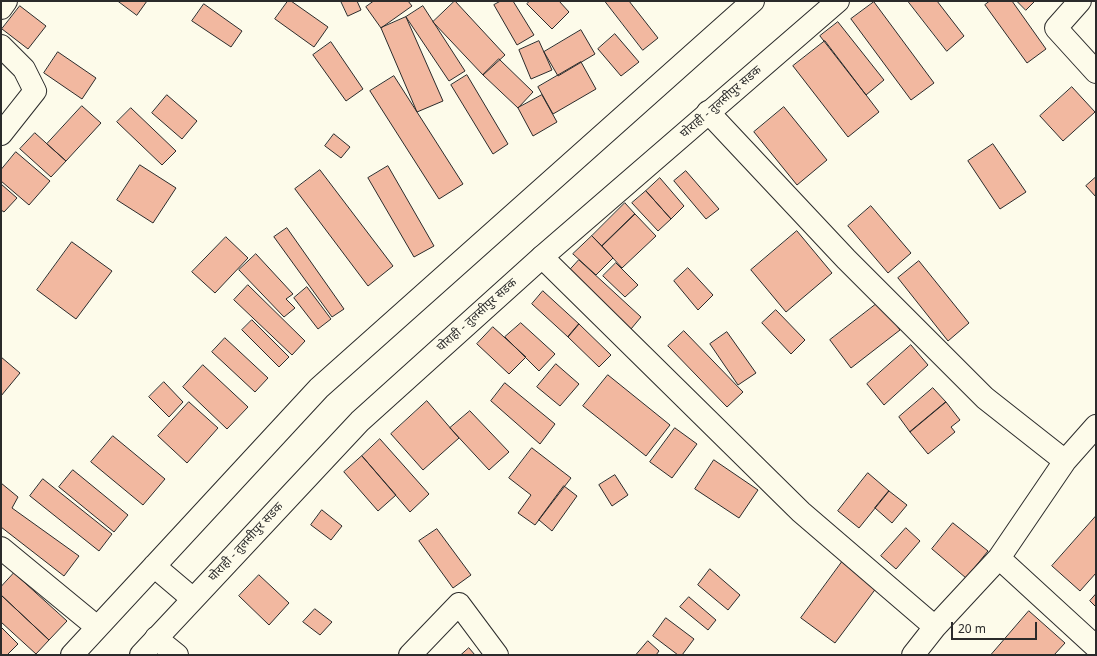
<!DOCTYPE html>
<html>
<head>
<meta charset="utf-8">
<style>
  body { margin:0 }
  #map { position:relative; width:1097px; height:656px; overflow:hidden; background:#fdfbea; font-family:"Noto Sans",sans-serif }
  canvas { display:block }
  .frame { position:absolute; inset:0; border:2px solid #2b2b2b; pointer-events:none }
  .scale { position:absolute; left:951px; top:622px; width:86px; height:18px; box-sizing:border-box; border:2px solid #2b2b2b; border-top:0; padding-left:5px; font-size:12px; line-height:14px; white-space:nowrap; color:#2b2b2b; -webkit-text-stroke:3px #fdfbea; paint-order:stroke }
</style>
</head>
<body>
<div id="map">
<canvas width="1097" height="656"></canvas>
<div class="frame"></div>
<div class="scale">20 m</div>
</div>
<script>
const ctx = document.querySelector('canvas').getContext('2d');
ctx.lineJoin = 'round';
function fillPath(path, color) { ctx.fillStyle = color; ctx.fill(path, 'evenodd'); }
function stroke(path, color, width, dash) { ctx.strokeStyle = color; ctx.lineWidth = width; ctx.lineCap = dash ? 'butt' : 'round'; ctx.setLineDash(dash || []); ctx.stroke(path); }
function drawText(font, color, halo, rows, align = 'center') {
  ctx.font = font + ' "Noto Sans","Noto Sans Devanagari",sans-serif'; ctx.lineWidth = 3; ctx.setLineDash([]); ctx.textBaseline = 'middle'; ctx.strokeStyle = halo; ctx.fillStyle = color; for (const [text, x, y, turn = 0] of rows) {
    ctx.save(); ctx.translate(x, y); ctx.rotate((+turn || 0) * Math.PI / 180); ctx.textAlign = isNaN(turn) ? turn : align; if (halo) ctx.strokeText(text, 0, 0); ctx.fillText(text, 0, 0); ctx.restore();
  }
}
const building = new Path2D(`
  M 118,1 L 147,1 L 137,15 Z
  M 288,1 L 291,1 L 328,27 L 314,47 L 275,19 Z
  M 341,1 L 357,1 L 361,10 L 348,16 Z
  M 374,1 L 408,1 L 412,6 L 381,28 L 366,7 Z
  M 455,1 L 505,55 L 483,75 L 433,22 Z
  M 501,1 L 513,1 L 534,35 L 517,45 L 494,5 Z
  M 530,1 L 559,1 L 569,12 L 552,29 L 527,4 Z
  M 605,1 L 629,1 L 658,38 L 643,50 Z
  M 908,1 L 937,1 L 964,36 L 947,51 Z
  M 990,1 L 1012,1 L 1046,49 L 1027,63 L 985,5 Z
  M 1017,1 L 1035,1 L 1026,10 Z
  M 874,2 L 934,83 L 911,100 L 851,19 Z
  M 204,4 L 242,31 L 231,47 L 192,21 Z
  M 20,6 L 46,26 L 28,49 L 2,29 Z
  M 423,6 L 465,71 L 449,81 L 406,17 Z
  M 406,17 L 443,101 L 417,112 L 381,28 Z
  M 838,22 L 884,80 L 866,95 L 820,36 Z
  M 581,30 L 595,54 L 558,76 L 544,52 Z
  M 615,34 L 639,62 L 621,76 L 598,49 Z
  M 539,41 L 552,70 L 531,79 L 519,50 Z
  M 825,41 L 879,112 L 848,137 L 793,66 Z
  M 331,42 L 363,89 L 346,101 L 313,55 Z
  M 58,52 L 96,78 L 82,99 L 44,73 Z
  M 499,59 L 533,92 L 518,108 L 483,75 Z
  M 581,62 L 596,89 L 553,114 L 538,87 Z
  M 467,75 L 508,144 L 493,154 L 451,85 Z
  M 394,76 L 463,184 L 439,199 L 370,91 Z
  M 1072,87 L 1095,112 L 1063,141 L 1040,116 Z
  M 167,95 L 197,121 L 182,139 L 152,113 Z
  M 542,95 L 557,122 L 533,136 L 518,108 Z
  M 82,106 L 101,123 L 66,161 L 47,144 Z
  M 784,107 L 827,160 L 797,185 L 754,132 Z
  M 131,108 L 176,151 L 162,165 L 117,122 Z
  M 35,133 L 66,161 L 51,177 L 20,149 Z
  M 334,134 L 350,147 L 341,158 L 325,146 Z
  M 993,144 L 1026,192 L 1000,209 L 968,161 Z
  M 16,152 L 50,181 L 29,205 L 1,181 L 1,170 Z
  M 140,165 L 176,188 L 153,223 L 117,200 Z
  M 388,166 L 434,246 L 414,257 L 368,178 Z
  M 320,170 L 393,266 L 368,286 L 295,189 Z
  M 686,171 L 719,209 L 706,219 L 674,181 Z
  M 1096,177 L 1096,197 L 1086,186 Z
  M 660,178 L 684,206 L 671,219 L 646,191 Z
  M 1,184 L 17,198 L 4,212 L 1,210 Z
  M 646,191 L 671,219 L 658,231 L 632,203 Z
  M 625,203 L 635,214 L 602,246 L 592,236 Z
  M 871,206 L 911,253 L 888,273 L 848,226 Z
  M 635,214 L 656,236 L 622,268 L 602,246 Z
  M 287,228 L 344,309 L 332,317 L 274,237 Z
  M 797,231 L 832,273 L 786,312 L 751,270 Z
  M 592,236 L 613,258 L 596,275 L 573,254 Z
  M 226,237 L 248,258 L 215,293 L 192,272 Z
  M 72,242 L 112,271 L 76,319 L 37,290 Z
  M 256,254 L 293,294 L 286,299 L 295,308 L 284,317 L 239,270 Z
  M 579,260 L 641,317 L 631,329 L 569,271 Z
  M 919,261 L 969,323 L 948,341 L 898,278 Z
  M 616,263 L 638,285 L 625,297 L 603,276 Z
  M 688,268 L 713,295 L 698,310 L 674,281 Z
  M 248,285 L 305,341 L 292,355 L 234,300 Z
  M 307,287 L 331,319 L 318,329 L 294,298 Z
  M 543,291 L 579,324 L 568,337 L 532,304 Z
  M 879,302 L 900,330 L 851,368 L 830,340 Z
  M 776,310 L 805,340 L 791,354 L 762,323 Z
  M 252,320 L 289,357 L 279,367 L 242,330 Z
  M 521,323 L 555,354 L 539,371 L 505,337 Z
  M 579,324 L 611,355 L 599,367 L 568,337 Z
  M 493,327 L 526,357 L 509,374 L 477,344 Z
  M 684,331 L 743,392 L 727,407 L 668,346 Z
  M 727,332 L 756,373 L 738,385 L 710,344 Z
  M 225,338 L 268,378 L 255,392 L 212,352 Z
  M 911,345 L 928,365 L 884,405 L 867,384 Z
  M 1,357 L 20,373 L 1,396 Z
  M 556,364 L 579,384 L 560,406 L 537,387 Z
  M 203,365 L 248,407 L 227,429 L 183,387 Z
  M 608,375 L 670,425 L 646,456 L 583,406 Z
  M 164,382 L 183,402 L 169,417 L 149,397 Z
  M 505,383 L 555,424 L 540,444 L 491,401 Z
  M 933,388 L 946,402 L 910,432 L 899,417 Z
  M 427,401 L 459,438 L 423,470 L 391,434 Z
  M 189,402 L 218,428 L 187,463 L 158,436 Z
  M 946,402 L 960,420 L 951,427 L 955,432 L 928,454 L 910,432 Z
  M 470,411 L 509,452 L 489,470 L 450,428 Z
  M 675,428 L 697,444 L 672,478 L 650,462 Z
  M 113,436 L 165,479 L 143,505 L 91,462 Z
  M 380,439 L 429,494 L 410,512 L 362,456 Z
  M 532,448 L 571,478 L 535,525 L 518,513 L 531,495 L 509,478 Z
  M 362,456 L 396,495 L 378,511 L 344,472 Z
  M 714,460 L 758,490 L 739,518 L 695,489 Z
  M 73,470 L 128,515 L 114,532 L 59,487 Z
  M 868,473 L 889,491 L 859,528 L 838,511 Z
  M 615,475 L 628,495 L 612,506 L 599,485 Z
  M 43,479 L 112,534 L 99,551 L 30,496 Z
  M 1,483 L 18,497 L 12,508 L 79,556 L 64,576 L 1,527 Z
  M 564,486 L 577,496 L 552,531 L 539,520 Z
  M 889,491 L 907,505 L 892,523 L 875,508 Z
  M 322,510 L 342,526 L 331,540 L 311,525 Z
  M 1096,516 L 1096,573 L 1080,591 L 1052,566 Z
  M 953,523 L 988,551 L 966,578 L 932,549 Z
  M 906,528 L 920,541 L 896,569 L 881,556 Z
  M 437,529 L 471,575 L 453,588 L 419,541 Z
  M 842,562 L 877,587 L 835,643 L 801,618 Z
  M 710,569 L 740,595 L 728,610 L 698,585 Z
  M 14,573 L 67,621 L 49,640 L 1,595 L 1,587 Z
  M 259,575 L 289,603 L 269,625 L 239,596 Z
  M 1096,594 L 1096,607 L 1090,601 Z
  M 1,595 L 49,640 L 36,654 L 1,622 Z
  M 689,597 L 716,620 L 708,630 L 680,607 Z
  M 315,609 L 332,622 L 320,635 L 303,622 Z
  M 1029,611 L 1065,643 L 1054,655 L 991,655 Z
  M 666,618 L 694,639 L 682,655 L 678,655 L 653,636 Z
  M 1,627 L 18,644 L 7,655 L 1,655 Z
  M 648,641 L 659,651 L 656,655 L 636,655 Z
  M 469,648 L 475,655 L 461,655 Z`);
fillPath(building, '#f2b8a0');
stroke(building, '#2b2b2b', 1);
const minor = new Path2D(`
  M 1080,1 L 1056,28 L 1096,72
  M 1,8 L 6,1
  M 1,46 L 24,69 L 35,91 L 1,134
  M 708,112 L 846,259 L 985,398 L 1065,461
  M 542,257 L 801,512 L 935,627 L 999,558 L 1096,647
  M 1,548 L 97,627
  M 999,558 L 1065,461 L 1096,426
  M 156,638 L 177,655
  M 410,655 L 459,604 L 497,655
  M 913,655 L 935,627`);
const major = new Path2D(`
  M 154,566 L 193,599
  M 72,655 L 319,388 L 753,1
  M 141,655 L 360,421 L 542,257 L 838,1`);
stroke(minor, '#2b2b2b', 24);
stroke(major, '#2b2b2b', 24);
stroke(minor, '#fdfbea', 22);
stroke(major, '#fdfbea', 22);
drawText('12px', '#2b2b2b', '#fdfbea', [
  ["घोराही - तुलसीपुर सडक",721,102,-41],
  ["घोराही - तुलसीपुर सडक",477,315,-42],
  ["घोराही - तुलसीपुर सडक",246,542,-47]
]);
</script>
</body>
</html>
